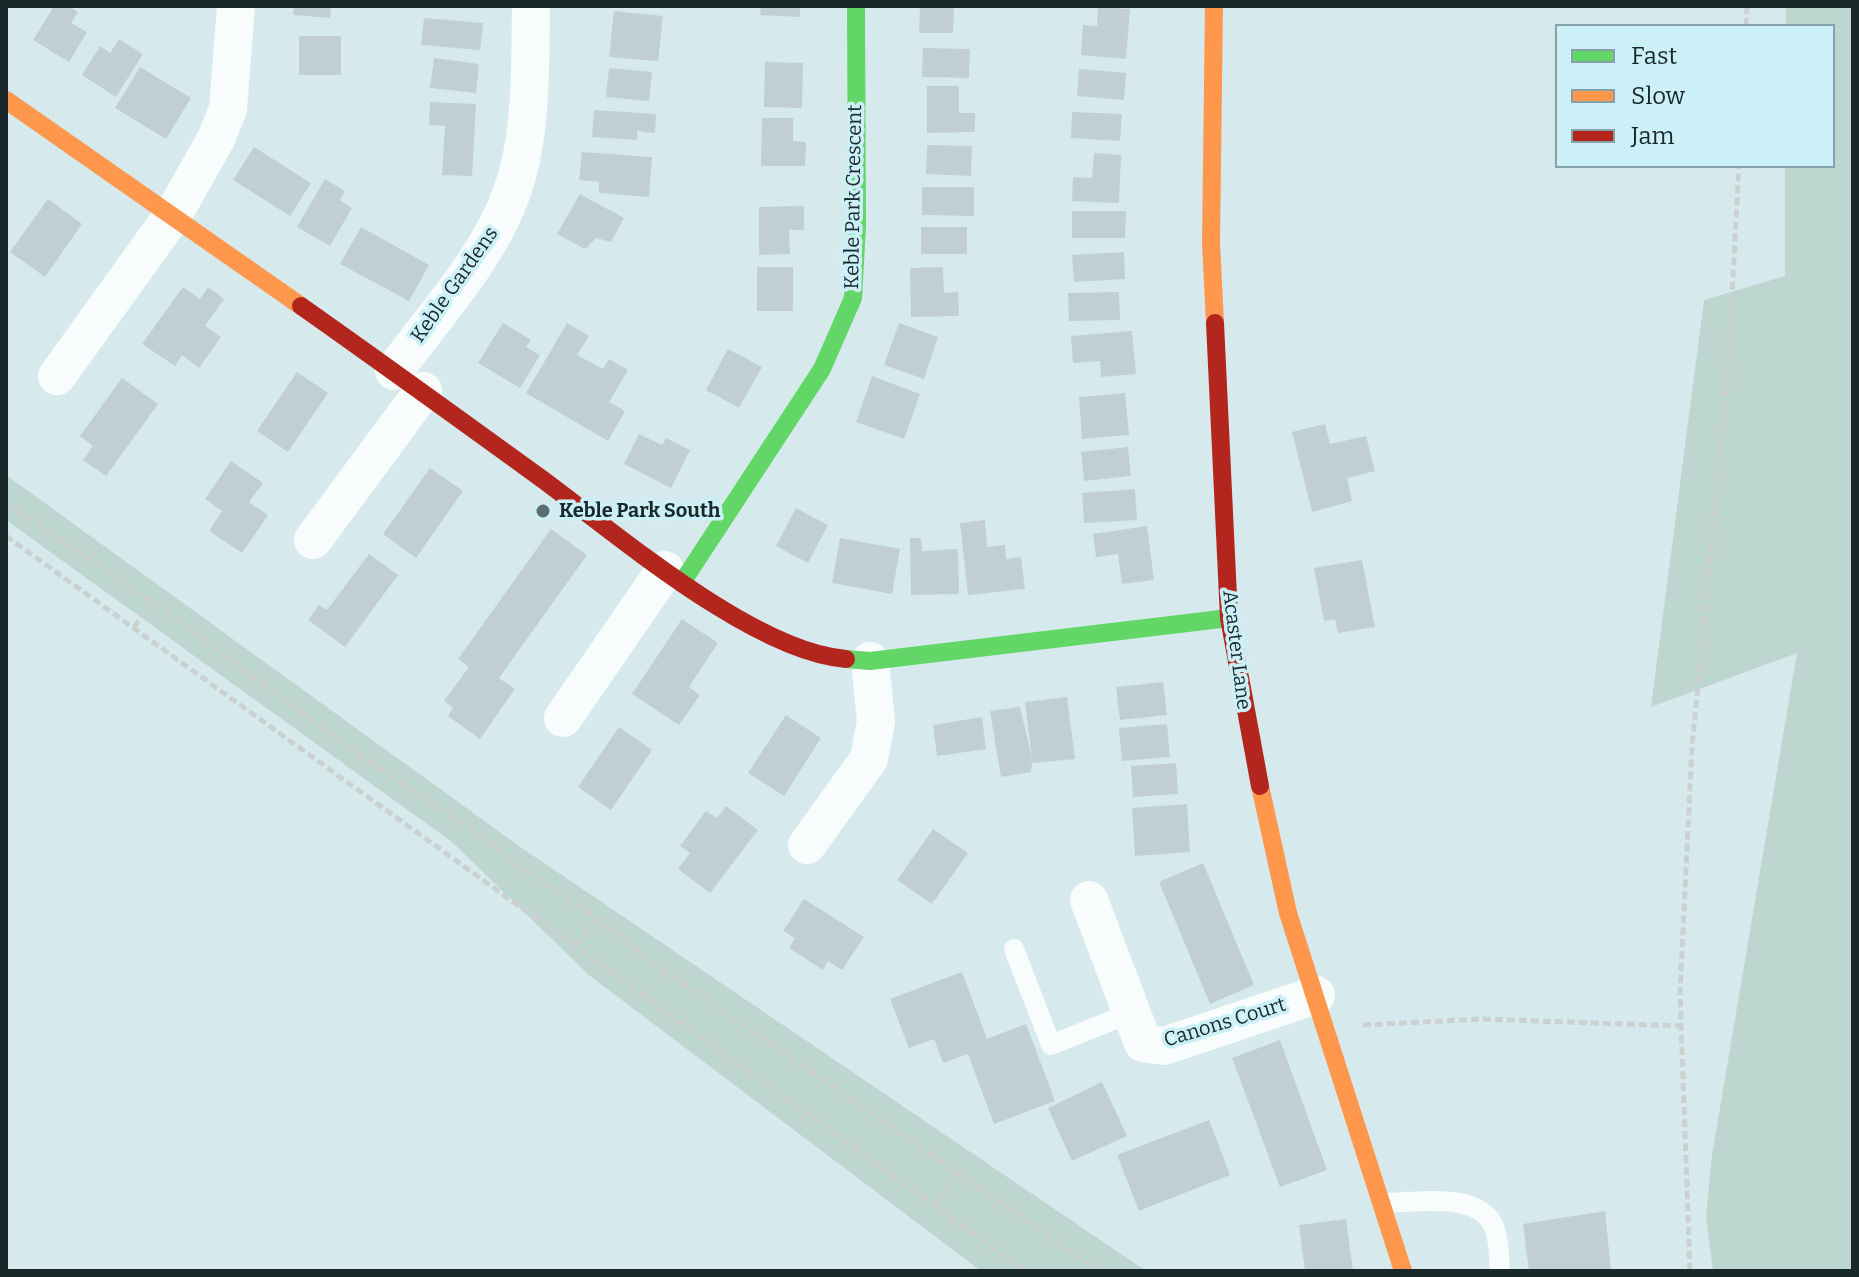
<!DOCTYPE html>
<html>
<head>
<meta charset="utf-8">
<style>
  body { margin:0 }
  #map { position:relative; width:1859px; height:1277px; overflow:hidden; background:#d6eaee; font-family:Bitter,serif }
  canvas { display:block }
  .frame { position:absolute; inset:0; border:8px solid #1a282a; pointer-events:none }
  .legend { position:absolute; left:1555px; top:24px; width:280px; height:144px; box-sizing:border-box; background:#ccf0f8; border:2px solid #85a0a6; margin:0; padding:10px 14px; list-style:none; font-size:24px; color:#1a282a }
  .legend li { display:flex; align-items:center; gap:16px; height:40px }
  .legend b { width:40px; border:2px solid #85a0a6 }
</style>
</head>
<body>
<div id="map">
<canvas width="1859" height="1277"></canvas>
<div class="frame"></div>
<ul class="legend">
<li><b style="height:10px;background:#63d668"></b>Fast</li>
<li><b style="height:10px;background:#ff974d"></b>Slow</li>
<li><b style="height:10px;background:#b3261e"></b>Jam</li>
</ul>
</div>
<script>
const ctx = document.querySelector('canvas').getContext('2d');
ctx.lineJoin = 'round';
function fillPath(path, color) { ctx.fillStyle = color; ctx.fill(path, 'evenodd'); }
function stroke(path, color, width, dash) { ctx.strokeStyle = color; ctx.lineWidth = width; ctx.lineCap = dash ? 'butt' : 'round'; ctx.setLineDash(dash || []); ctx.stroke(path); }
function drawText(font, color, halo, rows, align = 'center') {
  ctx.font = font + ' Bitter,serif'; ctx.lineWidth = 7; ctx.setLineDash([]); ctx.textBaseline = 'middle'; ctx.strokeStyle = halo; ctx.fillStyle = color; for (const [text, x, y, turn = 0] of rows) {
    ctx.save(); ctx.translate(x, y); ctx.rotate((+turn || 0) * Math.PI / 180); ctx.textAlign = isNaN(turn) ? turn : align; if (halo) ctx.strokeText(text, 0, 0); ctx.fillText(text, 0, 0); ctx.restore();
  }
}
fillPath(new Path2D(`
  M 1786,6 L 1853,6 L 1853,1271 L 1713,1271 L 1706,1216 L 1712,1155 L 1797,653 L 1651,707 L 1704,300 L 1785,276 L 1785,166 L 1833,166 L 1833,26 L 1786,26 Z
  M 6,475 L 519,846 L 1146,1271 L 981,1271 L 590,976 L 452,842 L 6,520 Z`), '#bdd6cf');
fillPath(new Path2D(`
  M 54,6 L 68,6 L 78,12 L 71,23 L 87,32 L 69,62 L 33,40 Z
  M 294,6 L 331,6 L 330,18 L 293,15 Z
  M 761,6 L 800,6 L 800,17 L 760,15 Z
  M 920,6 L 954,6 L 953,33 L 919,33 Z
  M 1098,7 L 1130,9 L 1126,59 L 1081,55 L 1083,25 L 1097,26 Z
  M 614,11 L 663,16 L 658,61 L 609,57 Z
  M 424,18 L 483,23 L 480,50 L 421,45 Z
  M 299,36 L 341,36 L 341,75 L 299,75 Z
  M 119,39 L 143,54 L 116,97 L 82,75 L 100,46 L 110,53 Z
  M 923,48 L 970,49 L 969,78 L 922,77 Z
  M 434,58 L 479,64 L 476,93 L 430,88 Z
  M 765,62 L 803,63 L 802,108 L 764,107 Z
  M 140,67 L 191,98 L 166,139 L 115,108 Z
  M 609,68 L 652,72 L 649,101 L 606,97 Z
  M 1079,69 L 1126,73 L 1124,100 L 1077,96 Z
  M 927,86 L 959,86 L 959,113 L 975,113 L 975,132 L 927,133 Z
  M 430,102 L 476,104 L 472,176 L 442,175 L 445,126 L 429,125 Z
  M 594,110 L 656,114 L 655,133 L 637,131 L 637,140 L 592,137 Z
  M 1072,112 L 1122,114 L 1120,141 L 1071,138 Z
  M 762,118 L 793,118 L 793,141 L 806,142 L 805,166 L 761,166 Z
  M 927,145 L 972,146 L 971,176 L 926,174 Z
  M 254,147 L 311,183 L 290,216 L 233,180 Z
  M 582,152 L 652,157 L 649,197 L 599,193 L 599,182 L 579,180 Z
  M 1094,153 L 1121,155 L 1119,203 L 1072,201 L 1073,177 L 1092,178 Z
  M 325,179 L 345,191 L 340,200 L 352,208 L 330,246 L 297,227 Z
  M 922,187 L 974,187 L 974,216 L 922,215 Z
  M 580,194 L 624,218 L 611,242 L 596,238 L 585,249 L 557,234 Z
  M 48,199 L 82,224 L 45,277 L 10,252 Z
  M 804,206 L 804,230 L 789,230 L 790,254 L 759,255 L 759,207 Z
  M 1072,211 L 1126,211 L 1125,238 L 1072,238 Z
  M 361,227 L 429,265 L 409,301 L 340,264 Z
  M 921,227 L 967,227 L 967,254 L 921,254 Z
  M 1124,252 L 1125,279 L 1074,282 L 1072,255 Z
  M 757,267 L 793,267 L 793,311 L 757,311 Z
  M 943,267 L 944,293 L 958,292 L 959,316 L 911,317 L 910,268 Z
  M 183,287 L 200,299 L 208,287 L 224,299 L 205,326 L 221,337 L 199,368 L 182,355 L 175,366 L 142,344 Z
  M 1119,292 L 1120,320 L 1069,321 L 1068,293 Z
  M 503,323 L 531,340 L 526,347 L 540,355 L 520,388 L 478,363 Z
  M 567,323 L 589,336 L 577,355 L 603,369 L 609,359 L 628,370 L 609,402 L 625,411 L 608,441 L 526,393 Z
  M 899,323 L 938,337 L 924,379 L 884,365 Z
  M 1132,331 L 1136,374 L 1101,377 L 1100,361 L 1073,363 L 1071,336 Z
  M 728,349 L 762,367 L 739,408 L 706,390 Z
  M 297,372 L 328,393 L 288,452 L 257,431 Z
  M 872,376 L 920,394 L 904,439 L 856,422 Z
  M 122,378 L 158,404 L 106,476 L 83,460 L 93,446 L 80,436 Z
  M 1125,393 L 1129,435 L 1082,439 L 1079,397 Z
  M 1325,424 L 1330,444 L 1366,436 L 1375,471 L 1347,478 L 1352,501 L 1312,512 L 1292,432 Z
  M 639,434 L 662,445 L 666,438 L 690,450 L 671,488 L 624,464 Z
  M 1128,447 L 1131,476 L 1084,481 L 1081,452 Z
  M 231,461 L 263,483 L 249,502 L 268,515 L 242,553 L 209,531 L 222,511 L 205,499 Z
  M 430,468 L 463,491 L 416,558 L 383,534 Z
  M 1135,489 L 1137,520 L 1084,523 L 1082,493 Z
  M 796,508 L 828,525 L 808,563 L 776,546 Z
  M 985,520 L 987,547 L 1005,545 L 1006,559 L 1021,557 L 1025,589 L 968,595 L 960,523 Z
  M 1147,526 L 1154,580 L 1122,584 L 1118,554 L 1096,557 L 1093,534 Z
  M 551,529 L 587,555 L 499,678 L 515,689 L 480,739 L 448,716 L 453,708 L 444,701 L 469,667 L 458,659 Z
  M 840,538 L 900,549 L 892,594 L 832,583 Z
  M 910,538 L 921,538 L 922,551 L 958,549 L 959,594 L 911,595 Z
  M 369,554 L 398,575 L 345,647 L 308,620 L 319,605 L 327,610 Z
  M 1362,560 L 1375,627 L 1338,633 L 1335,619 L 1324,621 L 1314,568 Z
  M 682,619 L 718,643 L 689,687 L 700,695 L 679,725 L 632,694 Z
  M 1163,682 L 1167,715 L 1120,720 L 1116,687 Z
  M 1067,697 L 1075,759 L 1032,763 L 1031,772 L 1001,777 L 990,711 L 1020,707 L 1032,758 L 1025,702 Z
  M 786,715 L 821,738 L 784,796 L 748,773 Z
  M 982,717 L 986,749 L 937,756 L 933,725 Z
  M 1167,724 L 1170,757 L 1122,761 L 1119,728 Z
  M 619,727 L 652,750 L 611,810 L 578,787 Z
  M 1176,763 L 1178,794 L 1133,797 L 1131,766 Z
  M 1187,804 L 1190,852 L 1135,856 L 1132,808 Z
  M 726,806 L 758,830 L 710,893 L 678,869 L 690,853 L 680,846 L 706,811 L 717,818 Z
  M 933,829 L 968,853 L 932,904 L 897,880 Z
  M 1203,863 L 1254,985 L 1210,1004 L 1159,882 Z
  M 804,899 L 864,937 L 842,970 L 828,961 L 823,970 L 789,948 L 795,938 L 783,931 Z
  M 962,972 L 987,1039 L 1026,1024 L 1055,1101 L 994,1124 L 968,1054 L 943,1063 L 934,1039 L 909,1048 L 890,999 Z
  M 1280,1040 L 1327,1170 L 1280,1187 L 1232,1058 Z
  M 1102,1082 L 1127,1136 L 1072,1161 L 1048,1108 Z
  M 1209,1120 L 1230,1175 L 1139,1211 L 1117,1155 Z
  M 1605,1211 L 1611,1271 L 1529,1271 L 1523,1224 Z
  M 1346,1219 L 1353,1271 L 1305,1271 L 1299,1225 Z`), '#c1cfd4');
stroke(new Path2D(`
  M 1746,26 L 1747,6
  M 6,503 L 152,602 L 353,750 L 484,838 L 528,873 L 597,918 L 655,964 L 957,1172 L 935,1207
  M 6,536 L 1025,1271
  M 134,627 L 152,602
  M 576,946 L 597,918
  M 1363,1025 L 1480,1019 L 1681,1026
  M 957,1172 L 1099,1271
  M 1690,1271 L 1680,993 L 1692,747 L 1728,368 L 1739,166`), '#cbd0d1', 5, [8, 4]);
stroke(new Path2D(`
  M 1014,949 L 1051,1045 L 1133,1012
  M 1383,1203 C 1418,1203 1485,1189 1496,1233 C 1499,1245 1499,1259 1500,1271`), '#f9fcfc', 20);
stroke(new Path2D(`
  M 394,371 C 438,311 497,249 517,176 C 532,122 530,61 531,6
  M 57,376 L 173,215 L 216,139 L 228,109 L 236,6
  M 313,540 L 423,391
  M 563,718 L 665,570
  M 807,845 L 869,759 L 876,721 L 870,661
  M 1089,900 L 1143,1043 L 1164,1046 L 1316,995`), '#f9fcfc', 38);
stroke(new Path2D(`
  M 683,581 L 822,369 L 853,298 L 857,226 L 856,6
  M 846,659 L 870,661 L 1229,618`), '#63d668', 18);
stroke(new Path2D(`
  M 1214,6 L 1211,243 L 1215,323
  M 6,100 L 301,306
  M 1260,786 L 1288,913 L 1403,1271`), '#ff974d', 18);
stroke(new Path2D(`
  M 301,306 C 382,363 462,421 542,479 C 618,535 754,652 846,659
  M 1215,323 L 1229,618 L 1260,786`), '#b3261e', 18);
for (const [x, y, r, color] of [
  [543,511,8,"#5c6c6f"]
]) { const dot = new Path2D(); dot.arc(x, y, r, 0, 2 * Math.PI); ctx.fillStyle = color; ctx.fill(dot); stroke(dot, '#ccf0f8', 3); }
drawText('20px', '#1a282a', '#ccf0f8', [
  ["Keble Park Crescent",854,197,-89],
  ["Keble Gardens",455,285,-55],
  ["Acaster Lane",1236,650,83],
  ["Canons Court",1225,1023,-17]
]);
drawText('bold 20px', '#1a282a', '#ccf0f8', [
  ["Keble Park South",559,511]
], 'left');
</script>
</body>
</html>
